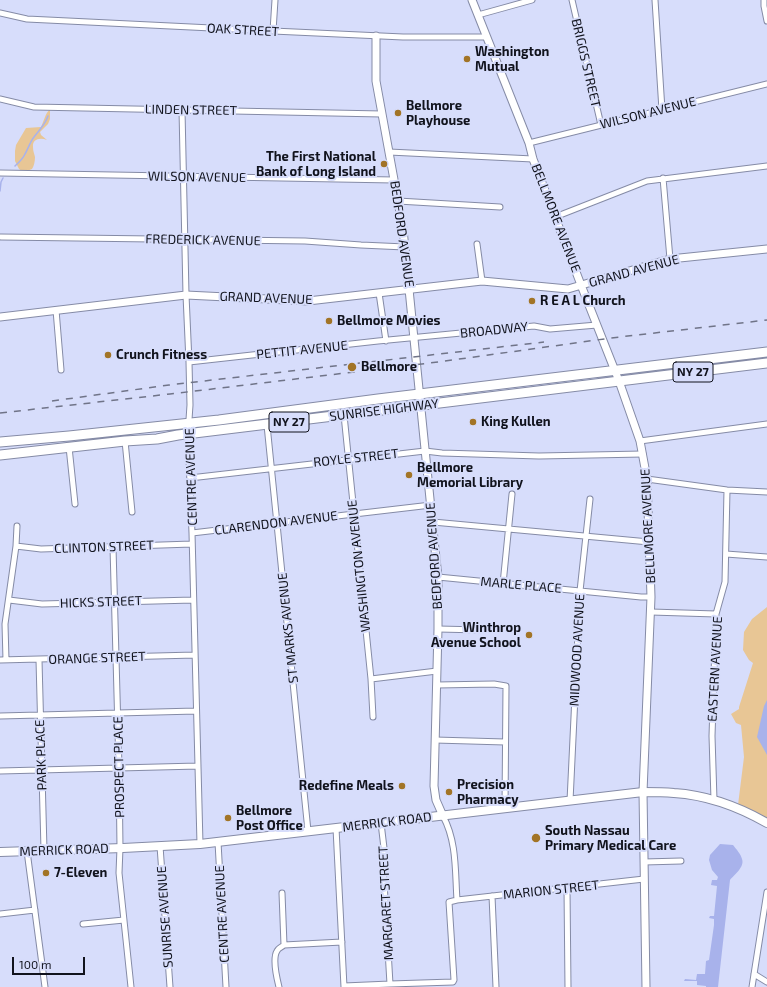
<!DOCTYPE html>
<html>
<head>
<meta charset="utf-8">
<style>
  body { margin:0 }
  #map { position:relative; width:767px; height:987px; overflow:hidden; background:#d7ddfb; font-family:"Exo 2",sans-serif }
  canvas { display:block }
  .scale { position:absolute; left:12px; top:957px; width:73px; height:18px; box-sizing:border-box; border:2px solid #11131d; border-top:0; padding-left:5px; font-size:12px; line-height:14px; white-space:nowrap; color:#11131d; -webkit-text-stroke:3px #d7ddfb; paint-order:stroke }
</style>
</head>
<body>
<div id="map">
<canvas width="767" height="987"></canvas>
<div class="scale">100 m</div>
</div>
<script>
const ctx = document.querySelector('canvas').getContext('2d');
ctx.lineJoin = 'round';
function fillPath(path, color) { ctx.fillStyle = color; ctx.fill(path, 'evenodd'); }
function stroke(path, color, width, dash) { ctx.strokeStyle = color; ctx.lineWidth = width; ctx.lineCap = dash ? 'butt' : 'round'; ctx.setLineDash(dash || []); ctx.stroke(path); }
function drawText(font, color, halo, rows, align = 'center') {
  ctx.font = font + ' "Exo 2",sans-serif'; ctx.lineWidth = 4; ctx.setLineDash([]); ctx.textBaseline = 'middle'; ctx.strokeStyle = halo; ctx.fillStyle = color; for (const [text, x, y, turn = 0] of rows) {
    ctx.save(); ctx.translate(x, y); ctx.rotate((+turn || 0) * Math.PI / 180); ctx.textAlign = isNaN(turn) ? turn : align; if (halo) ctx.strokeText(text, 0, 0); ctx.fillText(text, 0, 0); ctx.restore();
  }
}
fillPath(new Path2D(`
  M 50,109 L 50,119 L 48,124 L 40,132 L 41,135 L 47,140 C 40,137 32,139 33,147 C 33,151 34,153 35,157 C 35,161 34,166 32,169 L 27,171 L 22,171 L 19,169 L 15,161 L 15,151 L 16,145 L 26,128 L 41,127 C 44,121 45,114 50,109 Z
  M 767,607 L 767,820 L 738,805 L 744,757 L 741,725 L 736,723 L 731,714 L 739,709 L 739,707 L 753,663 L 749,660 L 743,650 L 744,632 L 752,619 Z`), '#e8c695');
fillPath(new Path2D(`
  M 767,700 L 767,755 L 757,737 L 764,706 Z
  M 720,844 L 733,845 C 736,849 741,854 742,859 C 745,867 734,875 730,880 L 718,987 L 706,987 L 706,986 L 697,985 L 697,981 L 684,981 L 685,979 L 696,980 L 697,974 L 705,974 L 706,961 L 709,960 L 714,925 L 714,919 L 709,918 L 710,916 L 714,916 L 717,886 L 711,885 L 712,880 L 717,880 L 718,877 L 712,870 L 709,860 L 710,855 Z`), '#a8b2eb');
stroke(new Path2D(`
  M 15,166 C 18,163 23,159 25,154 C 28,149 30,142 34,137 C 39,130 45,125 48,116
  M 0,191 L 1,182 L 3,178`), '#a8b2eb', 1.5);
const street = new Path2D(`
  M 572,0 L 601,125
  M 655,0 L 662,110
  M 764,0 L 764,6 L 767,21
  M 0,13 L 27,19 L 273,31 L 403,37 L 486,37
  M 478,15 L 532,0
  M 273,31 L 275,0
  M 0,99 L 34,107 L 382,114
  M 182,110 L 186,295 L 189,362 L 190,405 L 188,434 L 192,533 L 200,844
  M 529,143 L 767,84
  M 389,152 L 533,159
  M 0,173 L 394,180
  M 663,178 L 670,259
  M 398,201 L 500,207
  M 555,217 L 647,181 L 767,166
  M 1,237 L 305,241 L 361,245 L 405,247
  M 477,244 L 482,281
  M 379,293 L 386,341
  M 56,310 L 61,370
  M 189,362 L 378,341 L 534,326 L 550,329 L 597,325
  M 344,415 L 371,679 L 373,717
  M 267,425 L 308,831
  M 125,441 L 132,512
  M 640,441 L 767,424
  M 69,447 L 75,504
  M 190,478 L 425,451 L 442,453 L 539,456 L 643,454
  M 647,479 L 727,490 L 767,492
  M 433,522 L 649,542
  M 192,533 L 431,505
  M 16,546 L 41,549 L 192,544
  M 113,547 L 119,768 L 120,848 L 119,873 L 131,987
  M 726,554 L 767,557
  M 438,577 L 641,597 L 651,597
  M 503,584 L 512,494
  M 9,600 L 42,604 L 193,600
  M 651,612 L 716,614
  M 438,629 L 482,630
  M 0,660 L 195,655
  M 6,660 L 5,624 L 16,546 L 17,526
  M 39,660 L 44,850
  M 371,679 L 437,671
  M 437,685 L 494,684 L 506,686 L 505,808
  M 0,716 L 196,711
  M 435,740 L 505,742
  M 0,771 L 198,766
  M 714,800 L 712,736 L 716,614 L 725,582 L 727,490
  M 570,801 L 580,591 L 590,499
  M 443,816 C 457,842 455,871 457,900
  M 381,823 L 384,848 L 383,865 L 390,984
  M 336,828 L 344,987
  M 218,842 L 226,987
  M 160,846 L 170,987
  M 27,851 L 45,987
  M 644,862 L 681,861
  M 567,888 L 568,987
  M 282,893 L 284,945
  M 492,896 L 496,987
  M 0,914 L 35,910
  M 83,924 L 124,920
  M 754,974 L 767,982
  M 344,986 L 390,984 L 453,982 L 454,980 L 449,902 L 457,900 L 644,879
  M 279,987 C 277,979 272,959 277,951 C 278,948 282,947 284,945 L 342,942
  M 752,987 L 767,892`);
const secondary = new Path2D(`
  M 472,0 L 529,143 L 533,159 L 581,285 L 619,381 L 640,441 L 647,479 L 651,597 L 643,792 L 646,987
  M 376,36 L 376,81 L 403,229 L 435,549 L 438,577 L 438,629 L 434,786 L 436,800 L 443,816
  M 0,317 L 186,295 L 308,301 L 482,281 L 568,289 L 670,259 L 767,249`);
const primary = new Path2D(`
  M 0,852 L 123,848 L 200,844 L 643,792 C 653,792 663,792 674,793 C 706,795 739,807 767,823`);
const highway = new Path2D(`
  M 0,442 L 69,436 L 219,420 L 378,399 L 767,352
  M 0,455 L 125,441 L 157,439 L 178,435 L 767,363`);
stroke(street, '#858ba6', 7);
stroke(secondary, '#858ba6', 9);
stroke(primary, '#858ba6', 10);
stroke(highway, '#858ba6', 11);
stroke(street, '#fff', 5);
stroke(secondary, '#fff', 7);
stroke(primary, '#fff', 8);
stroke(highway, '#fff', 9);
stroke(new Path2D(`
  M 52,401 L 169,385 L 544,342
  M 0,413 L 170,394 L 438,362 L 611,338 L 767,320`), '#707488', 1.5, [7, 7]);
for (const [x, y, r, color] of [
  [467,59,4,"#a27426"],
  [398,113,4,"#a27426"],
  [384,164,4,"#a27426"],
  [532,301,4,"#a27426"],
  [329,321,4,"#a27426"],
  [108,355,4,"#a27426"],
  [352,367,5,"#a27426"],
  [473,422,4,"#a27426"],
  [409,475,4,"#a27426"],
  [529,635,4,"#a27426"],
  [402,786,4,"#a27426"],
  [449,792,4,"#a27426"],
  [228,818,4,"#a27426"],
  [536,838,5,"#a27426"],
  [46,873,4,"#a27426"]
]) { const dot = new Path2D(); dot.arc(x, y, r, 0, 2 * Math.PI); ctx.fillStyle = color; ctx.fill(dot); stroke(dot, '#d7ddfb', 1.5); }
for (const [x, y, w] of [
  [693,372,40],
  [289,422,40]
]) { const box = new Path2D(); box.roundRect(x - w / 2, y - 10, w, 20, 3); ctx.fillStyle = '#d7ddfb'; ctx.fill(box); stroke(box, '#11131d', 1); }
drawText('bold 12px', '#11131d', null, [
  ["NY 27",693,372],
  ["NY 27",289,422]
]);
drawText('13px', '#11131d', '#d7ddfb', [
  ["OAK STREET",243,30,3],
  ["BRIGGS STREET",586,63,77],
  ["LINDEN STREET",191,110,1],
  ["WILSON AVENUE",648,113,-14],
  ["WILSON AVENUE",197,177,1],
  ["BELLMORE AVENUE",556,218,69],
  ["BEDFORD AVENUE",402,234,82],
  ["FREDERICK AVENUE",203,240,1],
  ["GRAND AVENUE",634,271,-15],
  ["GRAND AVENUE",266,298,2],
  ["BROADWAY",494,330,-6],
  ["PETTIT AVENUE",302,350,-6],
  ["SUNRISE HIGHWAY",384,410,-7],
  ["ROYLE STREET",356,458,-6],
  ["CENTRE AVENUE",191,477,-92],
  ["CLARENDON AVENUE",276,523,-7],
  ["BELLMORE AVENUE",648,526,-93],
  ["CLINTON STREET",104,547,-2],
  ["BEDFORD AVENUE",434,556,-94],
  ["WASHINGTON AVENUE",359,566,-96],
  ["MARLE PLACE",521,585,5],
  ["HICKS STREET",101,602,-2],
  ["ST MARKS AVENUE",288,628,-96],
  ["MIDWOOD AVENUE",577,650,-87],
  ["ORANGE STREET",97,658,-2],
  ["EASTERN AVENUE",715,669,-87],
  ["PARK PLACE",41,755,-92],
  ["PROSPECT PLACE",119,767,-91],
  ["MERRICK ROAD",387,822,-7],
  ["MERRICK ROAD",64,850,-2],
  ["MARION STREET",551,890,-6],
  ["MARGARET STREET",386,903,-93],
  ["CENTRE AVENUE",222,914,-93],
  ["SUNRISE AVENUE",165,917,-94]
]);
drawText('bold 13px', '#11131d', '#d7ddfb', [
  ["Washington",475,52],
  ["Mutual",475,67],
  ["Bellmore",406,106],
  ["Playhouse",406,121],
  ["The First National",376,157,"right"],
  ["Bank of Long Island",376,172,"right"],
  ["R E A L Church",540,301],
  ["Bellmore Movies",337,321],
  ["Crunch Fitness",116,355],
  ["Bellmore",361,367],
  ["King Kullen",481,422],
  ["Bellmore",417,468],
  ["Memorial Library",417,483],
  ["Winthrop",521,628,"right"],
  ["Avenue School",521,643,"right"],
  ["Precision",457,785],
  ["Pharmacy",457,800],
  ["Redefine Meals",394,786,"right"],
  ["Bellmore",236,811],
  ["Post Office",236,826],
  ["South Nassau",545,831],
  ["Primary Medical Care",545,846],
  ["7-Eleven",54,873]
], 'left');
</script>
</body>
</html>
